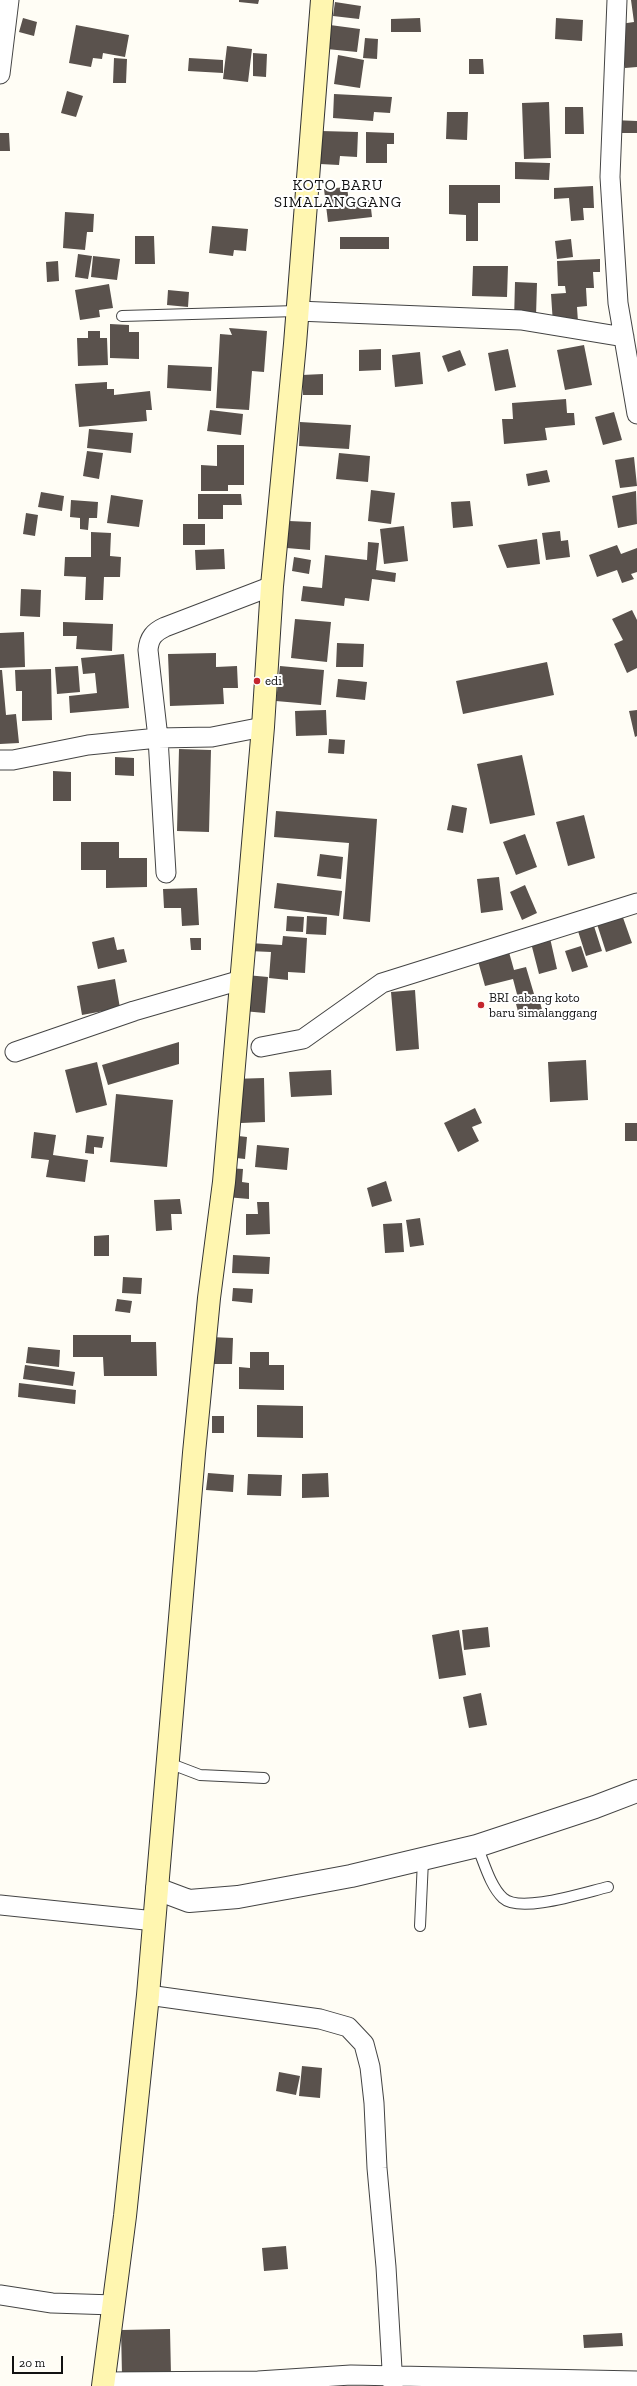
<!DOCTYPE html>
<html>
<head>
<meta charset="utf-8">
<style>
  body { margin:0 }
  #map { position:relative; width:637px; height:2386px; overflow:hidden; background:#fffdf5; font-family:"Zilla Slab",serif }
  canvas { display:block }
  .scale { position:absolute; left:12px; top:2356px; width:51px; height:18px; box-sizing:border-box; border:2px solid #111; border-top:0; padding-left:5px; font-size:12px; line-height:14px; white-space:nowrap; color:#111; -webkit-text-stroke:3px #fff; paint-order:stroke }
</style>
</head>
<body>
<div id="map">
<canvas width="637" height="2386"></canvas>
<div class="scale">20 m</div>
</div>
<script>
const ctx = document.querySelector('canvas').getContext('2d');
ctx.lineJoin = 'round';
function fillPath(path, color) { ctx.fillStyle = color; ctx.fill(path, 'evenodd'); }
function stroke(path, color, width, dash) { ctx.strokeStyle = color; ctx.lineWidth = width; ctx.lineCap = dash ? 'butt' : 'round'; ctx.setLineDash(dash || []); ctx.stroke(path); }
function drawText(font, color, halo, rows, align = 'center') {
  ctx.font = font + ' "Zilla Slab",serif'; ctx.lineWidth = 4; ctx.setLineDash([]); ctx.textBaseline = 'middle'; ctx.strokeStyle = halo; ctx.fillStyle = color; for (const [text, x, y, turn = 0] of rows) {
    ctx.save(); ctx.translate(x, y); ctx.rotate((+turn || 0) * Math.PI / 180); ctx.textAlign = isNaN(turn) ? turn : align; if (halo) ctx.strokeText(text, 0, 0); ctx.fillText(text, 0, 0); ctx.restore();
  }
}
fillPath(new Path2D(`
  M 239,0 L 259,0 L 258,4 L 239,2 Z
  M 631,0 L 637,0 L 637,67 L 625,68 L 620,24 L 634,22 Z
  M 335,2 L 361,6 L 359,19 L 333,16 Z
  M 23,18 L 37,22 L 34,36 L 19,32 Z
  M 420,18 L 421,32 L 391,32 L 391,19 Z
  M 556,18 L 583,20 L 582,41 L 555,39 Z
  M 76,25 L 129,35 L 125,57 L 103,53 L 102,59 L 93,58 L 91,67 L 69,63 Z
  M 330,25 L 360,29 L 357,52 L 327,49 Z
  M 365,38 L 378,39 L 377,59 L 363,58 Z
  M 227,46 L 252,49 L 248,82 L 223,79 Z
  M 253,53 L 267,54 L 266,77 L 253,76 Z
  M 338,55 L 364,60 L 360,88 L 334,84 Z
  M 114,58 L 127,59 L 126,83 L 113,83 Z
  M 189,58 L 223,60 L 223,73 L 188,71 Z
  M 469,59 L 483,59 L 484,74 L 469,74 Z
  M 67,91 L 83,96 L 76,117 L 61,113 Z
  M 334,94 L 392,97 L 390,113 L 374,112 L 373,121 L 333,118 Z
  M 549,102 L 551,158 L 524,159 L 522,103 Z
  M 565,107 L 583,107 L 584,134 L 565,134 Z
  M 447,112 L 468,112 L 467,140 L 446,139 Z
  M 613,120 L 637,121 L 637,133 L 613,133 Z
  M 321,131 L 358,132 L 357,157 L 340,156 L 339,165 L 320,164 Z
  M 366,132 L 394,133 L 394,144 L 387,144 L 387,163 L 366,163 Z
  M 0,133 L 9,133 L 10,151 L 0,151 Z
  M 515,162 L 550,163 L 549,180 L 515,179 Z
  M 449,185 L 500,185 L 500,203 L 478,203 L 478,241 L 466,241 L 466,215 L 449,214 Z
  M 593,186 L 594,208 L 583,208 L 584,220 L 571,221 L 569,198 L 554,199 L 554,188 Z
  M 347,187 L 349,202 L 370,200 L 372,217 L 328,222 L 324,189 Z
  M 65,212 L 94,214 L 93,232 L 87,232 L 85,250 L 63,248 Z
  M 212,226 L 248,229 L 246,251 L 234,250 L 233,256 L 209,253 Z
  M 135,236 L 154,236 L 155,264 L 135,264 Z
  M 340,237 L 389,237 L 389,249 L 340,249 Z
  M 571,239 L 573,257 L 557,259 L 555,241 Z
  M 78,254 L 92,256 L 88,279 L 75,277 Z
  M 93,256 L 120,259 L 117,280 L 91,277 Z
  M 600,259 L 600,272 L 593,272 L 594,288 L 586,288 L 587,306 L 577,307 L 578,322 L 553,324 L 551,294 L 566,293 L 565,286 L 558,286 L 557,261 Z
  M 58,261 L 59,281 L 47,282 L 46,262 Z
  M 473,266 L 508,266 L 507,297 L 472,296 Z
  M 515,282 L 537,283 L 536,316 L 514,321 Z
  M 109,284 L 113,308 L 99,310 L 100,317 L 80,320 L 75,290 Z
  M 168,290 L 189,292 L 188,307 L 167,305 Z
  M 110,324 L 129,325 L 129,332 L 139,332 L 139,359 L 110,358 Z
  M 229,328 L 267,331 L 264,372 L 252,371 L 249,410 L 216,408 L 220,334 L 232,335 Z
  M 88,331 L 100,331 L 100,338 L 107,338 L 108,365 L 78,366 L 77,338 L 88,338 Z
  M 584,345 L 592,385 L 565,390 L 557,350 Z
  M 381,349 L 381,370 L 359,371 L 359,350 Z
  M 508,349 L 516,387 L 495,391 L 488,353 Z
  M 460,350 L 466,365 L 448,372 L 442,356 Z
  M 420,352 L 423,384 L 395,387 L 392,355 Z
  M 168,365 L 212,367 L 211,391 L 167,388 Z
  M 323,374 L 323,395 L 303,395 L 302,375 Z
  M 107,382 L 107,389 L 114,389 L 114,395 L 150,391 L 152,410 L 146,410 L 147,421 L 79,427 L 75,384 Z
  M 566,399 L 567,413 L 574,413 L 575,425 L 545,428 L 547,440 L 504,444 L 502,419 L 513,419 L 512,403 Z
  M 210,410 L 243,414 L 241,435 L 207,431 Z
  M 614,412 L 622,440 L 603,445 L 595,417 Z
  M 300,422 L 351,425 L 349,449 L 299,446 Z
  M 89,429 L 133,433 L 131,453 L 87,448 Z
  M 217,445 L 244,445 L 244,485 L 228,485 L 228,491 L 201,491 L 201,465 L 217,466 Z
  M 87,451 L 103,453 L 99,479 L 83,476 Z
  M 339,453 L 370,456 L 368,482 L 336,479 Z
  M 634,457 L 637,486 L 620,488 L 615,460 Z
  M 547,470 L 550,482 L 528,486 L 526,474 Z
  M 371,490 L 395,493 L 391,524 L 368,521 Z
  M 636,491 L 637,524 L 618,528 L 612,496 Z
  M 41,492 L 64,496 L 62,511 L 38,507 Z
  M 198,494 L 241,494 L 242,505 L 223,505 L 223,519 L 198,519 Z
  M 111,495 L 143,500 L 139,527 L 107,523 Z
  M 71,500 L 98,502 L 97,518 L 89,518 L 88,530 L 80,529 L 80,518 L 70,517 Z
  M 470,501 L 473,526 L 453,528 L 451,502 Z
  M 26,513 L 38,515 L 35,536 L 23,534 Z
  M 289,521 L 311,522 L 310,550 L 287,548 Z
  M 183,524 L 205,524 L 205,545 L 183,545 Z
  M 404,526 L 408,561 L 384,564 L 380,529 Z
  M 560,531 L 561,541 L 568,540 L 570,557 L 546,560 L 542,533 Z
  M 91,532 L 111,533 L 110,556 L 121,557 L 120,577 L 104,577 L 103,600 L 85,600 L 86,577 L 64,576 L 65,557 L 91,557 Z
  M 537,539 L 540,564 L 507,568 L 498,545 Z
  M 368,542 L 379,543 L 376,570 L 396,573 L 395,582 L 372,579 L 369,601 L 345,598 L 344,606 L 301,601 L 303,586 L 322,588 L 325,555 L 367,560 Z
  M 617,545 L 621,554 L 637,548 L 637,572 L 631,574 L 634,579 L 622,583 L 617,570 L 597,577 L 589,555 Z
  M 224,549 L 225,569 L 196,570 L 195,550 Z
  M 294,557 L 311,560 L 309,574 L 292,571 Z
  M 21,589 L 41,590 L 40,617 L 20,616 Z
  M 632,610 L 637,620 L 637,668 L 627,673 L 614,644 L 623,640 L 612,619 Z
  M 295,619 L 331,622 L 327,662 L 291,658 Z
  M 63,622 L 113,624 L 112,651 L 76,649 L 77,636 L 63,636 Z
  M 24,632 L 25,667 L 0,668 L 0,633 Z
  M 337,643 L 364,644 L 363,667 L 336,667 Z
  M 216,653 L 216,667 L 237,666 L 238,688 L 223,688 L 224,704 L 170,706 L 168,654 Z
  M 124,654 L 129,708 L 70,713 L 69,696 L 97,693 L 95,673 L 83,674 L 81,658 Z
  M 547,662 L 554,695 L 463,714 L 456,681 Z
  M 78,666 L 80,692 L 57,694 L 55,667 Z
  M 280,666 L 324,670 L 321,705 L 276,701 Z
  M 51,669 L 52,720 L 22,721 L 22,691 L 16,691 L 15,670 Z
  M 0,670 L 2,670 L 6,715 L 16,714 L 19,743 L 0,744 Z
  M 338,679 L 367,682 L 365,700 L 336,697 Z
  M 326,710 L 327,735 L 296,736 L 295,711 Z
  M 637,710 L 637,736 L 635,737 L 629,711 Z
  M 329,739 L 345,740 L 344,754 L 328,753 Z
  M 179,749 L 211,750 L 209,832 L 177,831 Z
  M 522,755 L 535,815 L 490,824 L 477,764 Z
  M 115,757 L 134,758 L 134,776 L 115,775 Z
  M 53,771 L 71,772 L 71,801 L 53,801 Z
  M 452,805 L 467,808 L 463,833 L 447,830 Z
  M 276,811 L 377,819 L 370,922 L 343,919 L 349,843 L 274,837 Z
  M 584,815 L 595,858 L 568,866 L 556,822 Z
  M 525,834 L 537,867 L 516,875 L 503,842 Z
  M 81,842 L 119,842 L 119,858 L 147,858 L 147,887 L 106,888 L 106,870 L 81,870 Z
  M 320,854 L 343,857 L 341,879 L 317,876 Z
  M 499,877 L 503,910 L 481,913 L 477,879 Z
  M 277,883 L 342,891 L 339,916 L 274,908 Z
  M 525,885 L 537,913 L 522,920 L 510,892 Z
  M 197,888 L 199,925 L 182,926 L 181,908 L 164,908 L 163,889 Z
  M 621,912 L 632,943 L 606,952 L 596,921 Z
  M 287,916 L 304,917 L 303,932 L 286,931 Z
  M 307,916 L 327,917 L 326,935 L 306,934 Z
  M 593,923 L 602,951 L 586,956 L 577,928 Z
  M 283,936 L 307,938 L 305,973 L 288,972 L 288,980 L 269,978 L 271,952 L 249,951 L 250,943 L 282,945 Z
  M 114,937 L 117,950 L 124,949 L 127,962 L 98,969 L 92,942 Z
  M 190,938 L 201,938 L 201,950 L 191,950 Z
  M 550,938 L 557,969 L 539,974 L 531,943 Z
  M 507,945 L 514,970 L 526,967 L 534,994 L 518,998 L 513,979 L 485,986 L 476,954 Z
  M 581,946 L 588,967 L 572,972 L 565,951 Z
  M 246,975 L 268,977 L 265,1013 L 243,1011 Z
  M 115,979 L 120,1008 L 82,1015 L 77,986 Z
  M 415,990 L 419,1049 L 396,1051 L 391,992 Z
  M 539,999 L 543,1013 L 520,1019 L 516,1004 Z
  M 179,1042 L 179,1064 L 108,1085 L 102,1065 Z
  M 586,1060 L 588,1100 L 550,1102 L 548,1062 Z
  M 97,1062 L 107,1105 L 76,1113 L 65,1070 Z
  M 331,1070 L 332,1095 L 291,1097 L 289,1072 Z
  M 264,1078 L 265,1122 L 241,1123 L 241,1108 L 232,1079 Z
  M 116,1094 L 173,1100 L 167,1167 L 110,1162 Z
  M 475,1108 L 482,1123 L 472,1127 L 479,1141 L 458,1152 L 444,1123 Z
  M 625,1123 L 637,1123 L 637,1141 L 625,1141 Z
  M 34,1132 L 56,1135 L 53,1155 L 88,1160 L 85,1182 L 46,1177 L 49,1160 L 31,1158 Z
  M 87,1135 L 104,1137 L 102,1148 L 94,1147 L 94,1154 L 85,1153 Z
  M 230,1135 L 247,1137 L 245,1159 L 228,1157 Z
  M 257,1145 L 289,1148 L 287,1170 L 255,1167 Z
  M 227,1168 L 243,1169 L 242,1182 L 249,1183 L 249,1199 L 226,1197 Z
  M 386,1181 L 392,1201 L 372,1207 L 367,1188 Z
  M 180,1199 L 182,1214 L 171,1214 L 172,1230 L 156,1231 L 154,1200 Z
  M 257,1202 L 269,1202 L 270,1234 L 246,1235 L 246,1214 L 258,1214 Z
  M 420,1218 L 424,1245 L 410,1247 L 406,1220 Z
  M 402,1223 L 404,1252 L 385,1253 L 383,1224 Z
  M 109,1235 L 109,1256 L 94,1256 L 94,1236 Z
  M 233,1255 L 270,1257 L 269,1274 L 232,1273 Z
  M 123,1277 L 142,1278 L 141,1294 L 122,1293 Z
  M 233,1288 L 253,1289 L 252,1303 L 232,1301 Z
  M 117,1299 L 132,1301 L 130,1313 L 115,1311 Z
  M 73,1335 L 131,1335 L 131,1342 L 156,1342 L 157,1376 L 104,1376 L 103,1357 L 73,1357 Z
  M 210,1337 L 233,1338 L 232,1364 L 209,1364 Z
  M 28,1347 L 60,1350 L 59,1367 L 26,1363 Z
  M 250,1352 L 269,1352 L 269,1365 L 284,1365 L 284,1390 L 239,1389 L 239,1367 L 250,1368 Z
  M 25,1365 L 75,1372 L 73,1386 L 23,1379 Z
  M 19,1383 L 76,1390 L 75,1404 L 18,1397 Z
  M 257,1405 L 303,1406 L 303,1438 L 257,1437 Z
  M 212,1416 L 224,1416 L 224,1433 L 212,1433 Z
  M 208,1473 L 234,1475 L 233,1492 L 206,1490 Z
  M 328,1473 L 329,1497 L 302,1498 L 302,1474 Z
  M 248,1474 L 282,1475 L 281,1496 L 247,1495 Z
  M 488,1627 L 490,1647 L 464,1650 L 462,1630 Z
  M 459,1630 L 466,1675 L 439,1679 L 432,1635 Z
  M 481,1693 L 487,1725 L 469,1728 L 463,1697 Z
  M 302,2066 L 322,2068 L 320,2098 L 299,2096 Z
  M 279,2072 L 300,2076 L 296,2095 L 276,2091 Z
  M 286,2246 L 288,2269 L 264,2271 L 262,2248 Z
  M 170,2329 L 171,2375 L 122,2375 L 121,2330 Z
  M 622,2333 L 623,2346 L 584,2348 L 583,2335 Z`), '#5a524d');
const service = new Path2D(`
  M 122,316 L 297,311
  M 166,1762 L 200,1775 L 264,1778
  M 477,1846 C 484,1862 490,1886 503,1898 C 520,1914 586,1892 608,1887
  M 420,1926 L 423,1860`);
const minor = new Path2D(`
  M 617,0 L 610,177 L 618,303 L 637,414
  M 0,74 L 9,0
  M 297,311 L 521,320 L 624,337
  M 0,760 L 13,760 L 88,745 L 158,738 L 212,737 L 263,727
  M 166,873 L 158,738 L 148,650 C 149,638 154,632 165,627 L 272,586
  M 261,1047 L 303,1039 L 382,983 L 637,903
  M 15,1052 L 134,1011 L 241,980
  M 0,1905 L 155,1921
  M 148,1995 L 320,2019 L 348,2027 L 364,2044 L 370,2067 L 374,2103 L 377,2168 L 386,2267 L 393,2386
  M 0,2295 L 52,2303 L 114,2305
  M 103,2382 L 258,2381 L 351,2375 L 637,2381`);
const tertiary = new Path2D(`
  M 157,1889 L 189,1901 L 238,1897 L 351,1876 L 477,1846 L 595,1807 L 637,1791`);
const secondary = new Path2D(`
  M 103,2386 L 125,2216 L 148,1995 L 194,1453 L 209,1298 L 224,1182 L 263,727 L 272,586 L 295,344 L 322,0`);
stroke(service, '#444', 12);
stroke(minor, '#444', 21);
stroke(tertiary, '#444', 24);
stroke(secondary, '#333', 24);
stroke(service, '#fff', 10);
stroke(minor, '#fff', 19);
stroke(tertiary, '#fff', 22);
stroke(secondary, '#fff6b0', 22);
for (const [x, y, r, color] of [
  [257,681,4,"#c4262e"],
  [481,1005,4,"#c4262e"]
]) { const dot = new Path2D(); dot.arc(x, y, r, 0, 2 * Math.PI); ctx.fillStyle = color; ctx.fill(dot); stroke(dot, '#fff', 1.5); }
drawText('13px', '#111', '#fff', [
  ["edi",265,681],
  ["BRI cabang koto",489,998],
  ["baru simalanggang",489,1013]
], 'left');
ctx.letterSpacing = '1px';
drawText('15px', '#111', '#fff', [
  ["KOTO BARU",338,186],
  ["SIMALANGGANG",338,203]
]);
ctx.letterSpacing = '0px';
</script>
</body>
</html>
